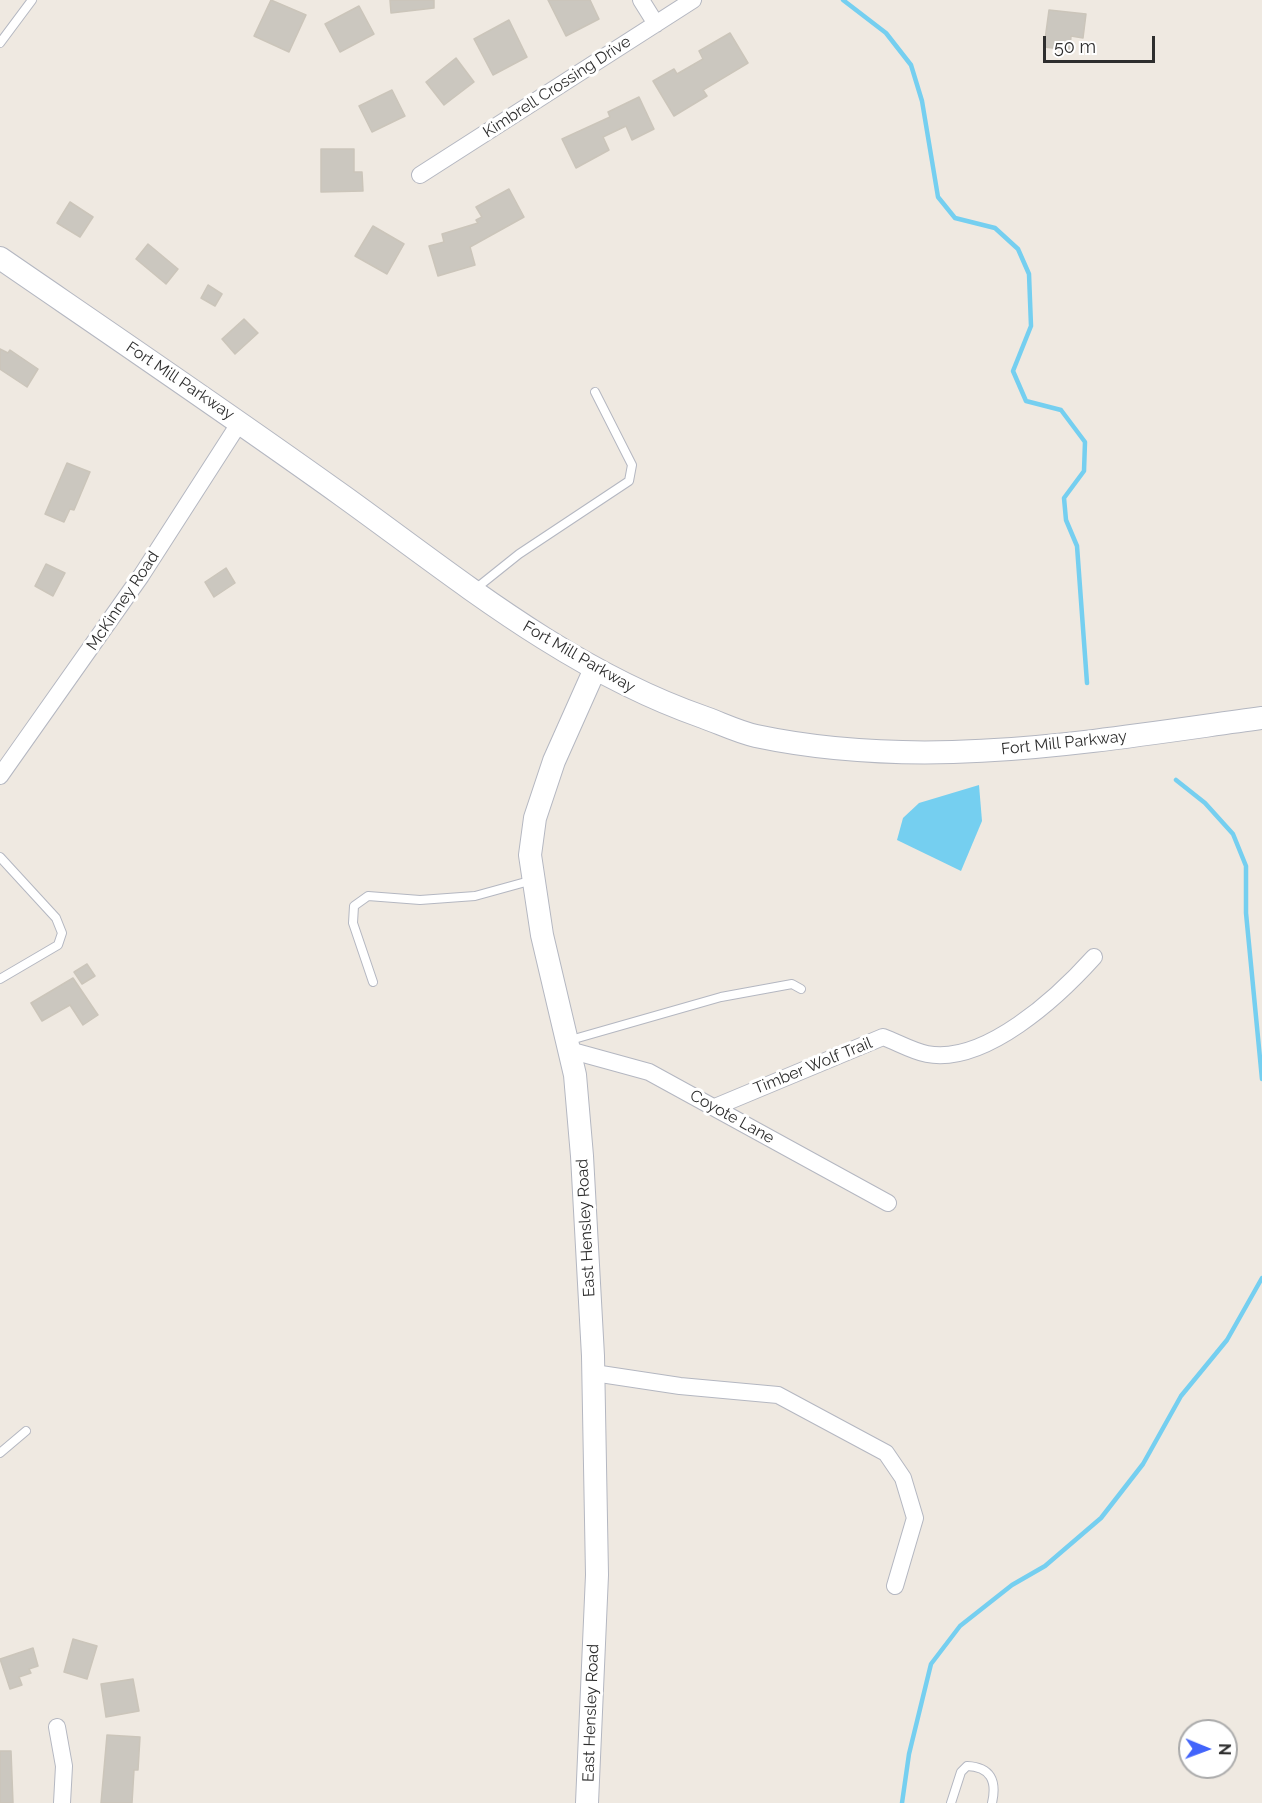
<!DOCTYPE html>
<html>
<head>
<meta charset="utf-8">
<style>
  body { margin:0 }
  #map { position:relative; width:1262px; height:1803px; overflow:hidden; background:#efe9e1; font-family:Raleway,sans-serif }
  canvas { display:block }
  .north { position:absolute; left:1178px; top:1719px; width:60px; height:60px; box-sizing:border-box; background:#fff; border:2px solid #ababab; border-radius:50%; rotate:91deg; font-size:16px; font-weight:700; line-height:24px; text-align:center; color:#2e2e2e }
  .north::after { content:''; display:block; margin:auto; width:21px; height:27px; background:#4264fb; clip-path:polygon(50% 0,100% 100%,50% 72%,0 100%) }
  .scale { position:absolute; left:1043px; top:36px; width:112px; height:27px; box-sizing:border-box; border:3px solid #2e2e2e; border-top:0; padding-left:8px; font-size:18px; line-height:21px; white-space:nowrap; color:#2e2e2e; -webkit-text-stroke:4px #fff; paint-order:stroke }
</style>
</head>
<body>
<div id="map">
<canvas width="1262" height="1803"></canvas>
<div class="north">N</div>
<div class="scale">50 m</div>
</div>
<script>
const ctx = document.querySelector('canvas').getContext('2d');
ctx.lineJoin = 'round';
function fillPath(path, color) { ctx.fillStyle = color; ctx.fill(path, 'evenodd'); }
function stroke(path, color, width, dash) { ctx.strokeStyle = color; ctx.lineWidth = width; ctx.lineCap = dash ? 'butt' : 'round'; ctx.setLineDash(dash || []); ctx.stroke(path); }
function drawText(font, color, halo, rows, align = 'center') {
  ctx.font = font + ' Raleway,sans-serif'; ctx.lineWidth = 6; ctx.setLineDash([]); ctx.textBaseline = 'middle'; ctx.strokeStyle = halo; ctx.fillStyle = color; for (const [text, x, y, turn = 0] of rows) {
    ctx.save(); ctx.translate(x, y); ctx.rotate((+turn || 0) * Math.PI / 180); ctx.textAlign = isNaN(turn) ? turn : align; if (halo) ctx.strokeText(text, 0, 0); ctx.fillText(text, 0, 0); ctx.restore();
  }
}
fillPath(new Path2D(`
  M 979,785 L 982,821 L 961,871 L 897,840 L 903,818 L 919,803 Z`), '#75cff0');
stroke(new Path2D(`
  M 843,0 L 886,33 L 911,65 L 922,101 L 938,197 L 955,218 L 995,228 L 1018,249 L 1029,274 L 1031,326 L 1013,371 L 1026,401 L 1061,410 L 1085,442 L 1084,471 L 1064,498 L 1066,520 L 1077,546 L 1087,683
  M 1176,780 L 1205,803 L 1233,834 L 1246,866 L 1246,913 L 1262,1079
  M 902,1803 L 909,1754 L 931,1664 L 960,1626 L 1012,1585 L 1045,1566 L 1101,1518 L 1143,1464 L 1181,1396 L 1227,1340 L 1262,1278`), '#75cff0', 4.5);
const building = new Path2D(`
  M 271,0 L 306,15 L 289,52 L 254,36 Z
  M 390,0 L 434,0 L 434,8 L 391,13 Z
  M 548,0 L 590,0 L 599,19 L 566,36 Z
  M 359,6 L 374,34 L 340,52 L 325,24 Z
  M 1049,10 L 1086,14 L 1083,38 L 1071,36 L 1070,50 L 1044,47 Z
  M 509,20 L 527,57 L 493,75 L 474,39 Z
  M 730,33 L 748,63 L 703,90 L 707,96 L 674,116 L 653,81 L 674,69 L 677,74 L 703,59 L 699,51 Z
  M 456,58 L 474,82 L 444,105 L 426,82 Z
  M 392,90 L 405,116 L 372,132 L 359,106 Z
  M 639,97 L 654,129 L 632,140 L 626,126 L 603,137 L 609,150 L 576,168 L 562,139 L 610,117 L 608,112 Z
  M 321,149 L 354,149 L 354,172 L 362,172 L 363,191 L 321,192 Z
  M 509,189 L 524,217 L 470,247 L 475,265 L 438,276 L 429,246 L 444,242 L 442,234 L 478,223 L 476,220 L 482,217 L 476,207 Z
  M 70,202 L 93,217 L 80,237 L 57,223 Z
  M 373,226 L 404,244 L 387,274 L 355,256 Z
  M 148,244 L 178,269 L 166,284 L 136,259 Z
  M 208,285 L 222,294 L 215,306 L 201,298 Z
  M 244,319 L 258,333 L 235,354 L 222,339 Z
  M 0,349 L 8,353 L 10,350 L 38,369 L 27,387 L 0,369 Z
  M 67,463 L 90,472 L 74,510 L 70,509 L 64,522 L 45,514 Z
  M 46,564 L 65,573 L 53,596 L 35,586 Z
  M 226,568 L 235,583 L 214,597 L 205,582 Z
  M 87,964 L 95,976 L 82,984 L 74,972 Z
  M 73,978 L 98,1015 L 83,1025 L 70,1005 L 42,1021 L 31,1003 Z
  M 73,1639 L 97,1646 L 87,1679 L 64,1672 Z
  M 33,1648 L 38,1666 L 29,1669 L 31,1673 L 19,1677 L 22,1685 L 10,1689 L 0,1659 Z
  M 133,1679 L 139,1711 L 106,1717 L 101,1684 Z
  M 107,1735 L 140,1737 L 138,1770 L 134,1770 L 132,1803 L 101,1803 Z
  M 0,1751 L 11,1751 L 13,1803 L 0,1803 Z`);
fillPath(building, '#cbc7bf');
stroke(building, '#cbc5ba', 1.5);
const lane = new Path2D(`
  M 0,43 L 32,0
  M 474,590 L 519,554 L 629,481 L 632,465 L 595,392
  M 0,857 L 56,918 L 62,933 L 58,945 L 0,979
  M 373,982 L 353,923 L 354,906 L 368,896 L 420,900 L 475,896 L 533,880
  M 567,1041 L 721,997 L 792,984 L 801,989
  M 0,1453 L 26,1431
  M 951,1803 L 961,1772 L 967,1766 C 991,1767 997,1781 992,1803`);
const street = new Path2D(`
  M 641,0 L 656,24
  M 420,175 L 693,0
  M 0,776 L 141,576 L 240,422
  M 569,1050 L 649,1072 L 888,1203
  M 715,1107 L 883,1037 C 897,1042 912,1051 927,1054 C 985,1065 1058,997 1094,957
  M 594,1373 L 680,1386 L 778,1395 L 886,1453 L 903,1478 L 915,1518 L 895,1586
  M 57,1727 L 64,1766 L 62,1803`);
const secondary = new Path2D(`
  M 0,258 C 115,337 230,415 343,496 C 457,578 568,670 703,717 C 720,723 738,732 756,736 C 926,772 1093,741 1262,718
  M 587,1803 L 597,1575 L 593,1356 L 582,1156 L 575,1075 L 542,935 L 530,855 L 535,818 L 554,761 L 595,669`);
stroke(lane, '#b4b7c1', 10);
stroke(street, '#b4b7c1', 18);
stroke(secondary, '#b4b7c1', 24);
stroke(lane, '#fff', 8);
stroke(street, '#fff', 16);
stroke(secondary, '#fff', 22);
drawText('16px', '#2e2e2e', '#fff', [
  ["Kimbrell Crossing Drive",557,87,-33],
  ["Fort Mill Parkway",180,381,34],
  ["McKinney Road",123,601,-56],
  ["Fort Mill Parkway",579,657,30],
  ["Fort Mill Parkway",1064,743,-6],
  ["Timber Wolf Trail",813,1066,-22],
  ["Coyote Lane",732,1117,29],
  ["East Hensley Road",586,1228,-93],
  ["East Hensley Road",591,1713,-88]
]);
</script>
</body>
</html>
